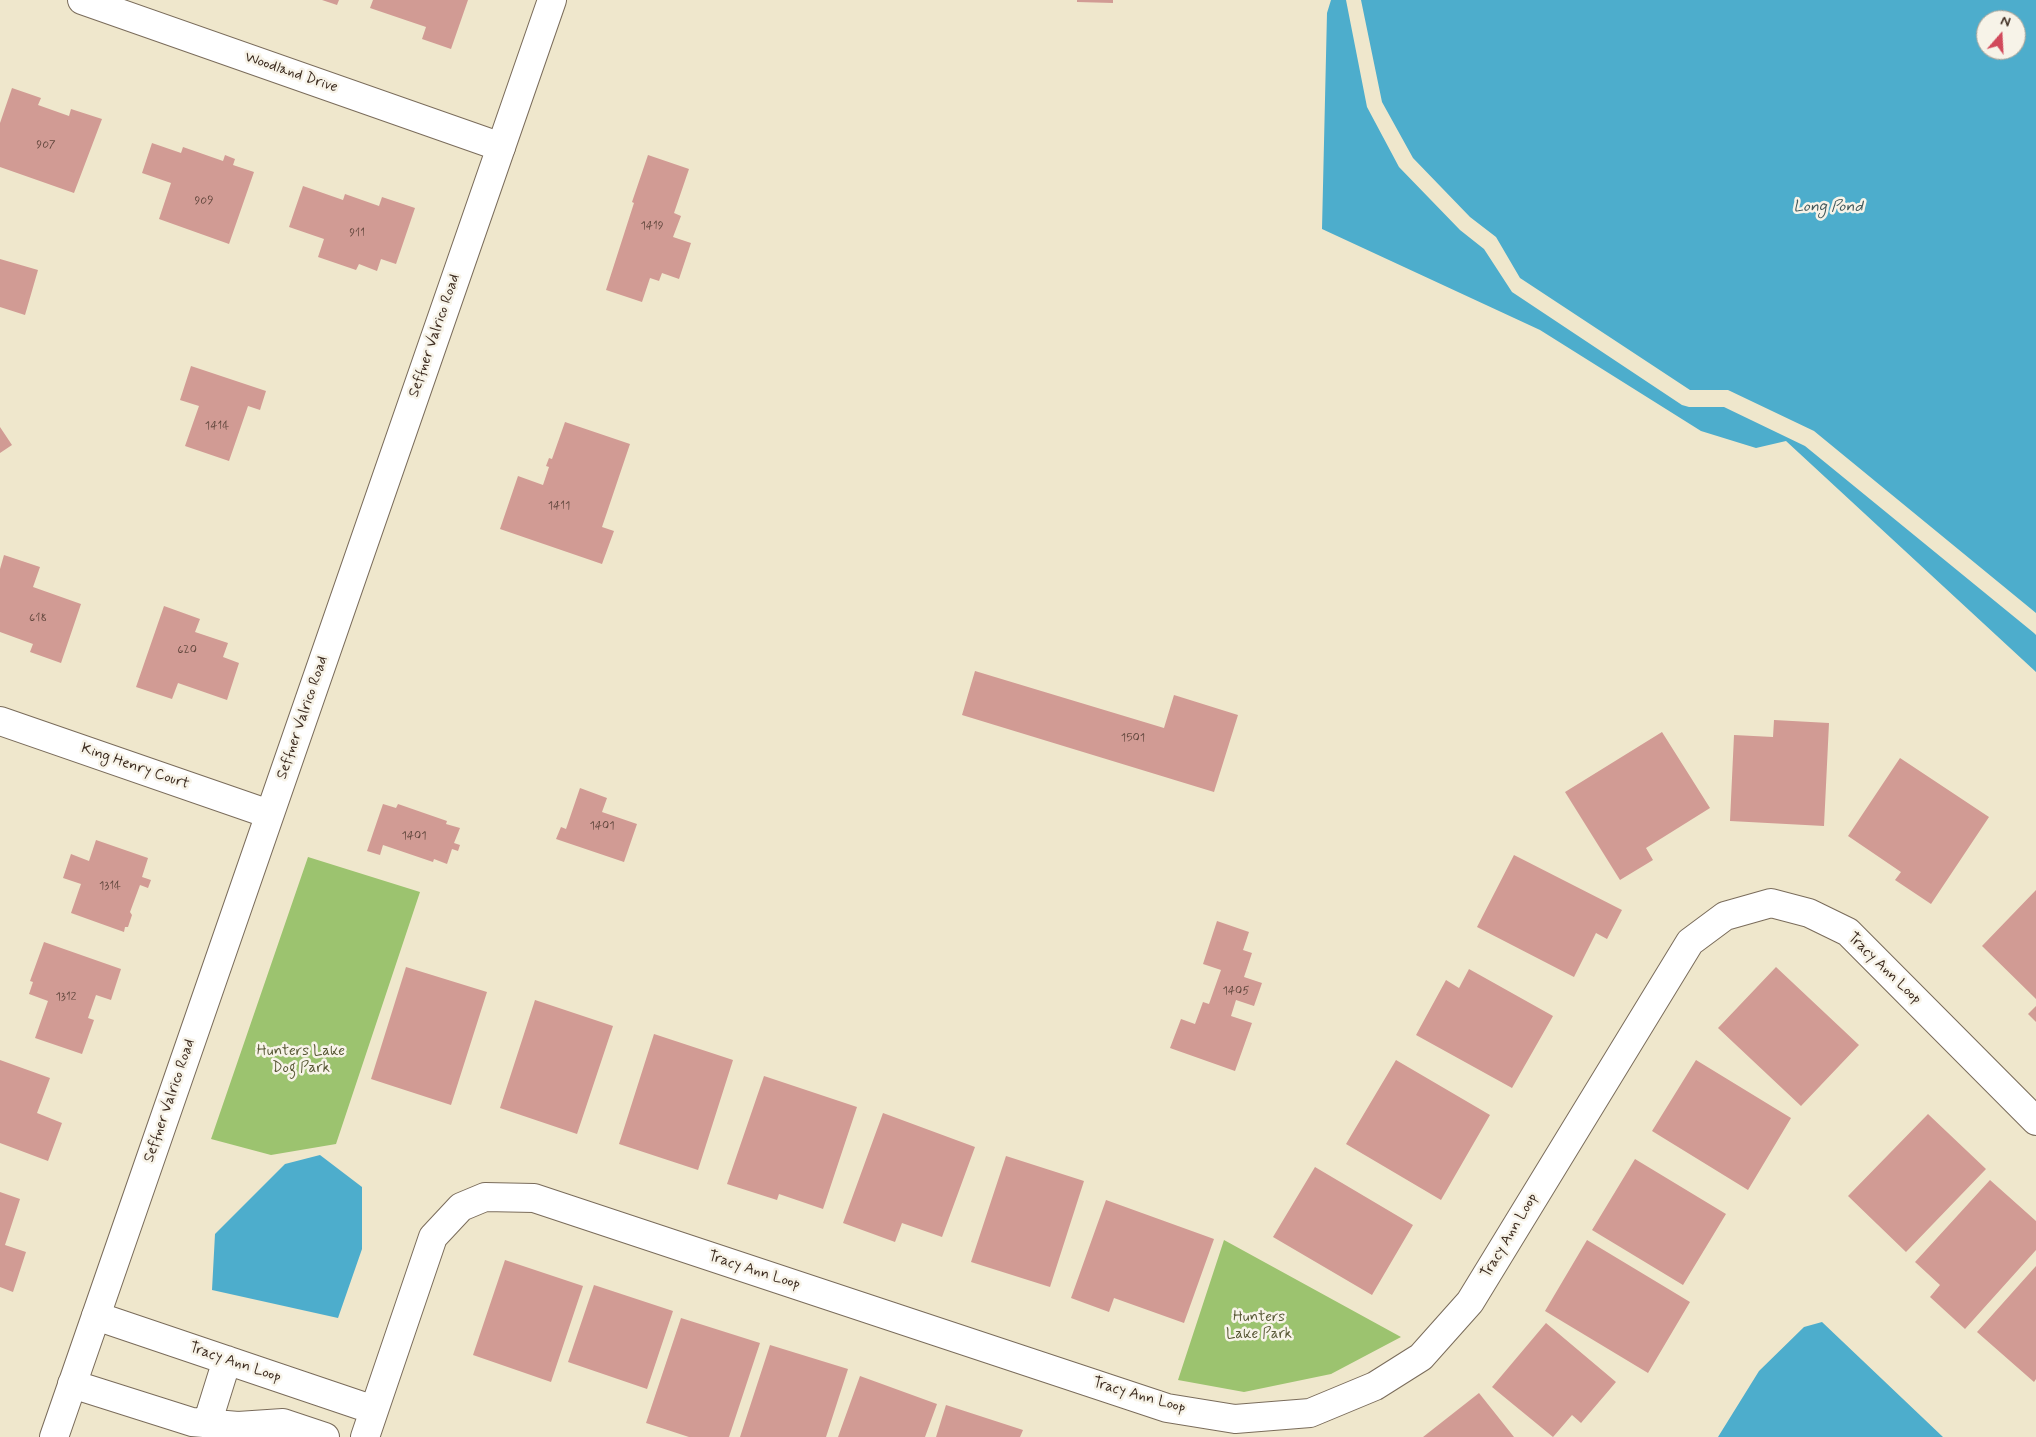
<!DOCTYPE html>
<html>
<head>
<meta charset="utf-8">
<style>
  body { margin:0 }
  #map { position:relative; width:2036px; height:1437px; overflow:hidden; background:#efe7cc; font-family:Mynerve,sans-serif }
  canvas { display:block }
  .north { position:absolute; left:1976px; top:10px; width:50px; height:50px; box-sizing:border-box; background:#f7f3e8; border:1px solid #aca397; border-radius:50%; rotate:19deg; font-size:14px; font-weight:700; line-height:20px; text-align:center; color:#3b2a1e }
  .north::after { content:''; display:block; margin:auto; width:18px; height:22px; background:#d1495b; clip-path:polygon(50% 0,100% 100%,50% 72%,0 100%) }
</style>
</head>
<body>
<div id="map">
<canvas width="2036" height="1437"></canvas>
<div class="north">N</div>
</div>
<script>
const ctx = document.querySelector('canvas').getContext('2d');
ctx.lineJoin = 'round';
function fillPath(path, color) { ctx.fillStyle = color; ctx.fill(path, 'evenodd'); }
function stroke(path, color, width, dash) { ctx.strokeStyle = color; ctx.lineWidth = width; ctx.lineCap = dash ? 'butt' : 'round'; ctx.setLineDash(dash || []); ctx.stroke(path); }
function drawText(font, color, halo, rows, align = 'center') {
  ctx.font = font + ' Mynerve,sans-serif'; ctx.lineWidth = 5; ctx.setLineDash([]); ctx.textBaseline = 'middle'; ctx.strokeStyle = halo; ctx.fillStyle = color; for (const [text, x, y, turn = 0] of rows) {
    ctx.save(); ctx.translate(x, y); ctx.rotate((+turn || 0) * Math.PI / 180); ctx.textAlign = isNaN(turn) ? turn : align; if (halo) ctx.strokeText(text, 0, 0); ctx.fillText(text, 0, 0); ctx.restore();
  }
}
fillPath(new Path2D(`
  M 308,857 L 420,892 L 336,1144 L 271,1155 L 211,1139 Z
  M 1224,1240 L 1401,1337 L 1331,1374 L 1244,1392 L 1178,1380 Z`), '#9cc36f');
fillPath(new Path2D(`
  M 1331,0 L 1346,0 L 1367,107 L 1399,167 L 1460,230 L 1484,249 L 1512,292 L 1682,405 L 1689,407 L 1724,407 L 1805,446 L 2034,633 L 2036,635 L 2036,672 L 1786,441 L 1756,448 L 1701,431 L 1540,330 L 1322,229 L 1327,13 Z
  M 1361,0 L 2036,0 L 2036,613 L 1814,431 L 1728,390 L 1690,390 L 1520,278 L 1496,237 L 1470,217 L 1413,158 L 1382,102 ZM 1986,20 L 2016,20 L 2016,50 L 1986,50 Z
  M 320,1155 L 362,1187 L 362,1249 L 338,1318 L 212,1290 L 215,1234 L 285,1164 Z
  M 1822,1322 L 1943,1437 L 1718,1437 L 1759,1371 L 1804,1327 Z`), '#4dadcc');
fillPath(new Path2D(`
  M 322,0 L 339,0 L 337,5 Z
  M 373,0 L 468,0 L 451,49 L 422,39 L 426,27 L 370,8 Z
  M 1077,0 L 1113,0 L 1113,3 L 1077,2 Z
  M 12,88 L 41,98 L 38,105 L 69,116 L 71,109 L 102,119 L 74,193 L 0,167 L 0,123 Z
  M 152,143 L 181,153 L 183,147 L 223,161 L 225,155 L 235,159 L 233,165 L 254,172 L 229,244 L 159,219 L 171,183 L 142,173 Z
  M 648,155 L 689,169 L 674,213 L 681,216 L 673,237 L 691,243 L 679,279 L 662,273 L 659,281 L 650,278 L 642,302 L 606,290 L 634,203 L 632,202 Z
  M 303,186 L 343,200 L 345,194 L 379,206 L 382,197 L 415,208 L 396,264 L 381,259 L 377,271 L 359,264 L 356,270 L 318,257 L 324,239 L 289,227 Z
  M 0,259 L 38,270 L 25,315 L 0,307 Z
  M 191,366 L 266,391 L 260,410 L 248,406 L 229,461 L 185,446 L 199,406 L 180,400 Z
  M 565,422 L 630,444 L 602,527 L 614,531 L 602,564 L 500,529 L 518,476 L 543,485 L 549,467 L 546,466 L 549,458 L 552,459 Z
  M 0,427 L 12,445 L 0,453 Z
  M 4,555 L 40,567 L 33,587 L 81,604 L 61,663 L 30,652 L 33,644 L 0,632 L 0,569 Z
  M 164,606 L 200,619 L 195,632 L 228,643 L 223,657 L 239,663 L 227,700 L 178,683 L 172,699 L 136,687 Z
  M 975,671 L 1164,728 L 1174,695 L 1238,715 L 1214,792 L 962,715 Z
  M 1774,720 L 1829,723 L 1824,826 L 1730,821 L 1734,735 L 1773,737 Z
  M 1662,732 L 1710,808 L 1646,848 L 1653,860 L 1620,880 L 1565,792 Z
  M 1900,758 L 1989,817 L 1931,904 L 1895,880 L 1901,872 L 1848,836 Z
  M 580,788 L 607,798 L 602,812 L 637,824 L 624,862 L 556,839 L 561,827 L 566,829 Z
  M 383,804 L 396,808 L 398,804 L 447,821 L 446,824 L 460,828 L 454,843 L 460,845 L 458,851 L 452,849 L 447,864 L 434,859 L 433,862 L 383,845 L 380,855 L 367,851 Z
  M 96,840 L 148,858 L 142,877 L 151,880 L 148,888 L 140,885 L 130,912 L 132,915 L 128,927 L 125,927 L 124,932 L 71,913 L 81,884 L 63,878 L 71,854 L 89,861 Z
  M 1514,855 L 1622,910 L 1607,939 L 1596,933 L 1574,977 L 1477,927 Z
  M 2036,890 L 2036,999 L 1982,946 Z
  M 1217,921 L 1249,932 L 1243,950 L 1252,953 L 1244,977 L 1262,983 L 1254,1006 L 1236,1000 L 1231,1016 L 1252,1023 L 1235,1071 L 1170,1048 L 1181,1019 L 1195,1024 L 1203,1002 L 1209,1004 L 1221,970 L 1203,964 Z
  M 44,942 L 121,969 L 111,1000 L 96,995 L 88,1018 L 94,1020 L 82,1054 L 35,1038 L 48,1001 L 29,994 L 33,982 L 30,981 Z
  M 406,967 L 487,992 L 451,1105 L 371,1079 Z
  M 1776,967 L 1859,1045 L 1801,1106 L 1718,1028 Z
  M 1469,969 L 1553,1016 L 1512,1088 L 1416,1035 L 1446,980 L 1459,988 Z
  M 535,1000 L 613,1026 L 577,1134 L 500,1108 Z
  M 2036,1006 L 2036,1022 L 2028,1014 Z
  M 654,1034 L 733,1060 L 698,1170 L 619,1144 Z
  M 0,1060 L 50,1078 L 37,1113 L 62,1123 L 48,1161 L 0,1143 Z
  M 1396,1060 L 1490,1115 L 1441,1200 L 1346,1144 Z
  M 1696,1060 L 1791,1118 L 1748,1190 L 1652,1131 Z
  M 764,1076 L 857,1107 L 823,1209 L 779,1194 L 777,1200 L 727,1184 Z
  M 883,1113 L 975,1147 L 942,1237 L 902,1223 L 895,1242 L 843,1223 Z
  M 1928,1114 L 1986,1169 L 1906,1252 L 1848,1196 Z
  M 1006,1156 L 1084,1181 L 1050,1287 L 971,1262 Z
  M 1635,1159 L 1726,1214 L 1683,1285 L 1592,1230 Z
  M 1315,1167 L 1413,1225 L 1372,1295 L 1273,1237 Z
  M 1990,1180 L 2036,1221 L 2036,1250 L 1965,1329 L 1930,1297 L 1940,1285 L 1915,1262 Z
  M 0,1192 L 20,1199 L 5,1245 L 26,1252 L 13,1292 L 0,1287 Z
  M 1106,1200 L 1214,1239 L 1184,1323 L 1114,1298 L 1109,1312 L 1071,1298 Z
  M 1587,1240 L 1690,1302 L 1648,1373 L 1545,1311 Z
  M 505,1260 L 583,1286 L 551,1382 L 473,1355 Z
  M 2036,1266 L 2036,1379 L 2034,1382 L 1977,1332 Z
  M 594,1285 L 673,1311 L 647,1389 L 568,1362 Z
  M 681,1318 L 760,1343 L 729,1437 L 689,1437 L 646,1423 Z
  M 1546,1323 L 1616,1382 L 1581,1423 L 1572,1415 L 1553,1437 L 1492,1387 Z
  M 770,1345 L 848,1369 L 826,1437 L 740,1437 Z
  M 860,1376 L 937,1404 L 925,1437 L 838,1437 Z
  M 1479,1393 L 1514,1437 L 1423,1437 Z
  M 946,1405 L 1023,1430 L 1020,1437 L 936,1437 Z`), '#d19b94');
const minor = new Path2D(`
  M 82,0 L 501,147
  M 0,721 L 269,814
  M 96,1316 L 374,1410
  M 72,1384 L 192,1422 L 238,1426 L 283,1423 L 325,1437
  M 207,1424 L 227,1360
  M 365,1437 L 433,1237 L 461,1207 L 485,1197 L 534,1198 L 1167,1408 L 1235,1419 L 1310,1413 L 1375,1386 L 1421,1357 L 1470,1302 L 1690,942 L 1725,916 L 1771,903 L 1809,913 L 1848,932 L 2036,1121`);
const tertiary = new Path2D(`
  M 54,1437 L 552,0`);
stroke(minor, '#7a6c5b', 30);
stroke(tertiary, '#7a6c5b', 30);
stroke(minor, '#fff', 28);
stroke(tertiary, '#fff', 28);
drawText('12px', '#60463c', null, [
  ["907",46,145],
  ["909",204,201],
  ["1419",652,226],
  ["911",357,233],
  ["1414",217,426],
  ["1411",559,506],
  ["618",38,618],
  ["620",187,650],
  ["1501",1133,738],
  ["1401",602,826],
  ["1401",414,836],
  ["1314",110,886],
  ["1405",1236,991],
  ["1312",66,997]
]);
drawText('15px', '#3b2a1e', '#f7f3e8', [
  ["Woodland Drive",291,73,19],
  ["Seffner Valrico Road",435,336,-71],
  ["Seffner Valrico Road",303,718,-71],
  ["King Henry Court",135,767,19],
  ["Tracy Ann Loop",1884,969,44],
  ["Seffner Valrico Road",170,1101,-71],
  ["Tracy Ann Loop",1510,1236,-59],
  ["Tracy Ann Loop",754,1271,18],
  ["Tracy Ann Loop",235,1363,19],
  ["Tracy Ann Loop",1139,1396,16]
]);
drawText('15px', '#585836', '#f7f3e8', [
  ["Hunters Lake",301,1052],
  ["Dog Park",301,1069],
  ["Hunters",1259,1318],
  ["Lake Park",1259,1335]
]);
drawText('italic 16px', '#41585b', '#f7f3e8', [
  ["Long Pond",1828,208]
]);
</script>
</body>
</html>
